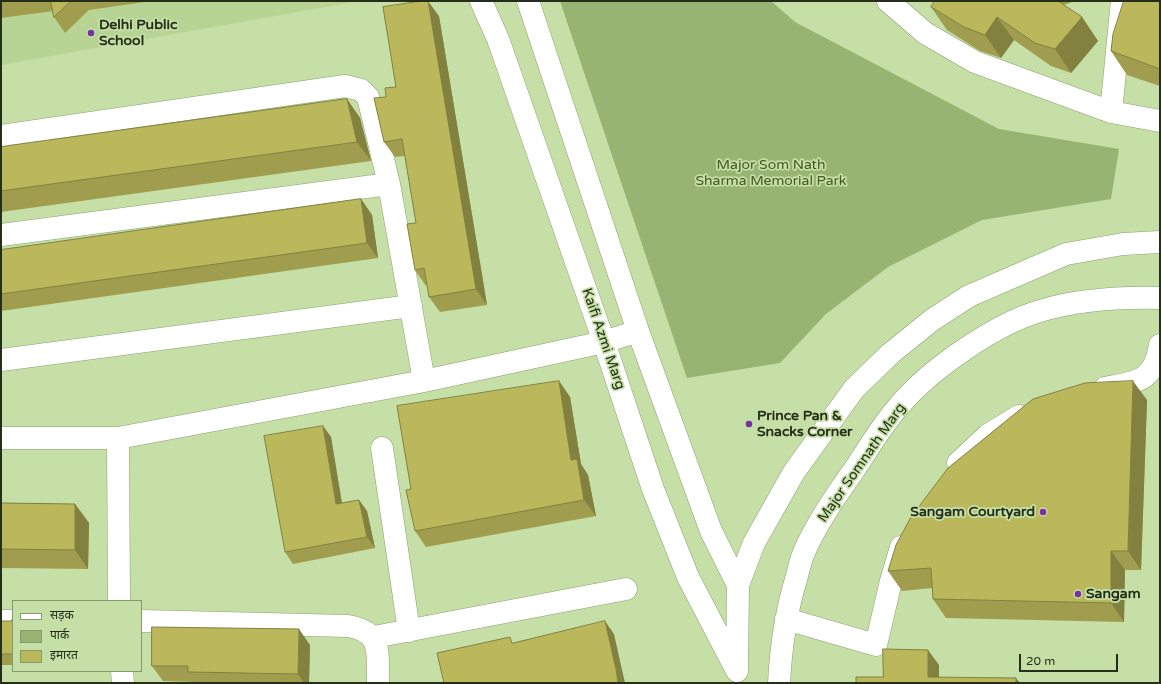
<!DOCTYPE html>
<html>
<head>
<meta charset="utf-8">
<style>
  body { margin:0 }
  #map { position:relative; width:1161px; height:684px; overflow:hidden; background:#c5dfa7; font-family:"Varela Round","Noto Sans Devanagari",sans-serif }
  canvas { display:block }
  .frame { position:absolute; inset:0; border:2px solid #252e18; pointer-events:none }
  .legend { position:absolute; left:12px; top:600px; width:130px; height:72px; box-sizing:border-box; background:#c5dfa7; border:1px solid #85986e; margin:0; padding:5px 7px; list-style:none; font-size:12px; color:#252e18 }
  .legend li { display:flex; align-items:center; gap:8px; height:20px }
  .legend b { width:20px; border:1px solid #85986e }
  .scale { position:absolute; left:1019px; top:654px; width:99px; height:18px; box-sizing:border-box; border:2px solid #252e18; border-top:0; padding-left:5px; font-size:12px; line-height:14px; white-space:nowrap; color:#252e18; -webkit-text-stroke:3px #c5dfa7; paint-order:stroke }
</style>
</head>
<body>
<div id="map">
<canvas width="1161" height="684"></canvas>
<div class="frame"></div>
<ul class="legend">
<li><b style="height:5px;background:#fff"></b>सड़क</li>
<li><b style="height:11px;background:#97b472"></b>पार्क</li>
<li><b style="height:11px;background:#bab85b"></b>इमारत</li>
</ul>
<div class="scale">20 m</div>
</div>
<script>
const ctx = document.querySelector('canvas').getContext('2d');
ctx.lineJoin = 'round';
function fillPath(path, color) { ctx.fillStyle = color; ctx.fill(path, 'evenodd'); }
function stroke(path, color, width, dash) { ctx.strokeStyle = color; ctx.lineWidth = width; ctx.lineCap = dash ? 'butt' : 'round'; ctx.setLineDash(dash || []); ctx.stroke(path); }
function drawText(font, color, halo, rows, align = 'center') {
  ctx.font = font + ' "Varela Round",sans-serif'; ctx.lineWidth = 3.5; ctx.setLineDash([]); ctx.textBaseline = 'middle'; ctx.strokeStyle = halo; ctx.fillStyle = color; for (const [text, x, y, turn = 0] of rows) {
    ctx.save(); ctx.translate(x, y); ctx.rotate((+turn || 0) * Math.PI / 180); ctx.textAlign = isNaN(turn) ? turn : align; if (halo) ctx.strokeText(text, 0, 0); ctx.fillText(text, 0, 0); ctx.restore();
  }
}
fillPath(new Path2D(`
  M 1,1 L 359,1 L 1,65 Z`), '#b8d495');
fillPath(new Path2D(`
  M 560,1 L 771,1 L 795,22 L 999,129 L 1119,149 L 1111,199 L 982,220 L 888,267 L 826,314 L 780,363 L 687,378 Z`), '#97b472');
const minor = new Path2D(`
  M 481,1 L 498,39 L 604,342 L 653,489 L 688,577 L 737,671
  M 528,1 L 638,331 L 711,531 L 738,585
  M 888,1 L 925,33 L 975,62 L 1111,112 L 1160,121
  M 1111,112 L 1122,1
  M 1,136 L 345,86 L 361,90 L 368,97 L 389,184 L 424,381
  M 1,235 L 389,184
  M 1,360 L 411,306
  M 1105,388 C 1137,382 1154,382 1160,345
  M 1,438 L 118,438 L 424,381 L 604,342 L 638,331
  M 118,438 L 119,601
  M 382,448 L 409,631
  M 958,463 L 988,435 L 1019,416
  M 786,619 L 876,645 L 891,581 L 901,547
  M 1,621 L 13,621
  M 141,621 L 348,626 C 384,632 377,654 378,683
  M 374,637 L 626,589
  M 737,668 L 738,585 L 754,543 L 794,472 L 854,389 L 890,354 L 932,320 L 969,296 L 1066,254 L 1123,244 L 1160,242
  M 122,671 L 123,683
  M 779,683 C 781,646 786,611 797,576 C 799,568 801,558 805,550 C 817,523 834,498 852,473 C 867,451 881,426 899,406 C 929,370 995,324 1040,311 C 1079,299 1120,297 1160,298`);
stroke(minor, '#8ba26d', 23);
stroke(minor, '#fff', 22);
fillPath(new Path2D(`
  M 1,1 L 152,1 L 89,10 L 65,33 L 54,17 L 53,11 L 1,18 Z
  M 935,1 L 1075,1 L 1064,5 L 1082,17 L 1098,41 L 1071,73 L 1051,66 L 1014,40 L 1001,58 L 980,51 L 947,30 L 931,7 Z
  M 1160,1 L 1160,86 L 1127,75 L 1111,51 Z
  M 439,16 L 487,305 L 440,312 L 429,297 L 427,285 L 426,286 L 415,270 L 416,223 L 405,156 L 395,157 L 384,142 L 386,97 L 396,87 Z
  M 347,99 L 360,118 L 371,161 L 1,212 L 1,147 Z
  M 361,199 L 372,215 L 378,258 L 1,311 L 1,250 Z
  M 559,381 L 570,397 L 581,464 L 588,475 L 596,516 L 426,547 L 415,531 L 411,489 Z
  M 1147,400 L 1141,570 L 1125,570 L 1124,622 L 946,618 L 933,599 L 932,588 L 902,591 L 888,571 Z
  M 323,426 L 331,437 L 342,503 L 359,500 L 367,511 L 375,548 L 293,564 L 285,552 Z
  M 1,503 L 75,504 L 89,523 L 88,569 L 1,568 Z
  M 13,618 L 13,665 L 1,665 L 1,621 L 11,621 Z
  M 310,645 L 309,683 L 196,683 L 195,682 L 163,681 L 152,666 Z`), '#a09e4e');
fillPath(new Path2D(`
  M 428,1 L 439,16 L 487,305 L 476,289 Z
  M 997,17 L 1014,40 L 1001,58 L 985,35 Z
  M 1082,17 L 1098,41 L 1071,73 L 1055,49 Z
  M 347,99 L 360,118 L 371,161 L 357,142 Z
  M 361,199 L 372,215 L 378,258 L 367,243 Z
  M 559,381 L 570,397 L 581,464 L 588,475 L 596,516 L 584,500 L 571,460 Z
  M 1133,381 L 1147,400 L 1141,570 L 1128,551 Z
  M 323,426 L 331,437 L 344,516 L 336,504 Z
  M 359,500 L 367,511 L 375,548 L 367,537 Z
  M 75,504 L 89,523 L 88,569 L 75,550 Z
  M 1111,551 L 1125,570 L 1124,622 L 1111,603 Z
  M 605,621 L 614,634 L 625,683 L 618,683 Z
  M 299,629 L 310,645 L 309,683 L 304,683 L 298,674 Z
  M 928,650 L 939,665 L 939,683 L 928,677 Z
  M 1016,678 L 1020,683 L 1016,683 Z`), '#828140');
const building = new Path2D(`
  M 51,1 L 71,1 L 54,17 Z
  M 422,1 L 428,1 L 476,289 L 429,297 L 424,268 L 415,270 L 407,224 L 416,223 L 402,139 L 384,142 L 374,98 L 386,97 L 385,88 L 396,87 L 383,7 Z
  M 935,1 L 1058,1 L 1082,17 L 1055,49 L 1035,43 L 997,17 L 985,35 L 964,27 L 931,7 Z
  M 1124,1 L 1160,1 L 1160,69 L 1111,51 L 1113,34 Z
  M 347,99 L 357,142 L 1,191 L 1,147 Z
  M 361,199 L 367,243 L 1,294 L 1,250 Z
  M 559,381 L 571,460 L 577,459 L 584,500 L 415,531 L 406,490 L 411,489 L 397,406 Z
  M 1133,381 L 1128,551 L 1111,551 L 1111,603 L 933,599 L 931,568 L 888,571 L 896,545 L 911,517 L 948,468 L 1033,399 L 1085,383 Z
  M 323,426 L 336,504 L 359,500 L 367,537 L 285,552 L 264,436 Z
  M 1,503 L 75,504 L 75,550 L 1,549 Z
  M 13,618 L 13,654 L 1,654 L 1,621 L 11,621 Z
  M 605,621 L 616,669 L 618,683 L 444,683 L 437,653 L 510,637 L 512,643 Z
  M 152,627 L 299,629 L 298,674 L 188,672 L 188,666 L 152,666 Z
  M 883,649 L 928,650 L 928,677 L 1016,678 L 1016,683 L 856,683 L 856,677 L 883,677 Z`);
fillPath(building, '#bab85b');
stroke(building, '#828140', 1);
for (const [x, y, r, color] of [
  [91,33,4,"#7631a5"],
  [749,424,4,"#7631a5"],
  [1043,512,4,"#7631a5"],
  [1078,594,4,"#7631a5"]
]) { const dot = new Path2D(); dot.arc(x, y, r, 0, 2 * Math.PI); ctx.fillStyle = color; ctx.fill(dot); stroke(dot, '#c5dfa7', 1.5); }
drawText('bold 14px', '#252e18', '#c5dfa7', [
  ["Delhi Public",99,25],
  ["School",99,41],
  ["Prince Pan &",757,416],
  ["Snacks Corner",757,432],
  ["Sangam Courtyard",1035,512,"right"],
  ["Sangam",1086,594]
], 'left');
drawText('14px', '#42591f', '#c5dfa7', [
  ["Major Som Nath",771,165],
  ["Sharma Memorial Park",771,181]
]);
drawText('14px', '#252e18', '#c5dfa7', [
  ["Kaifi Azmi Marg",603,339,71],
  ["Major Somnath Marg",862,463,-55]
]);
</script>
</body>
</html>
